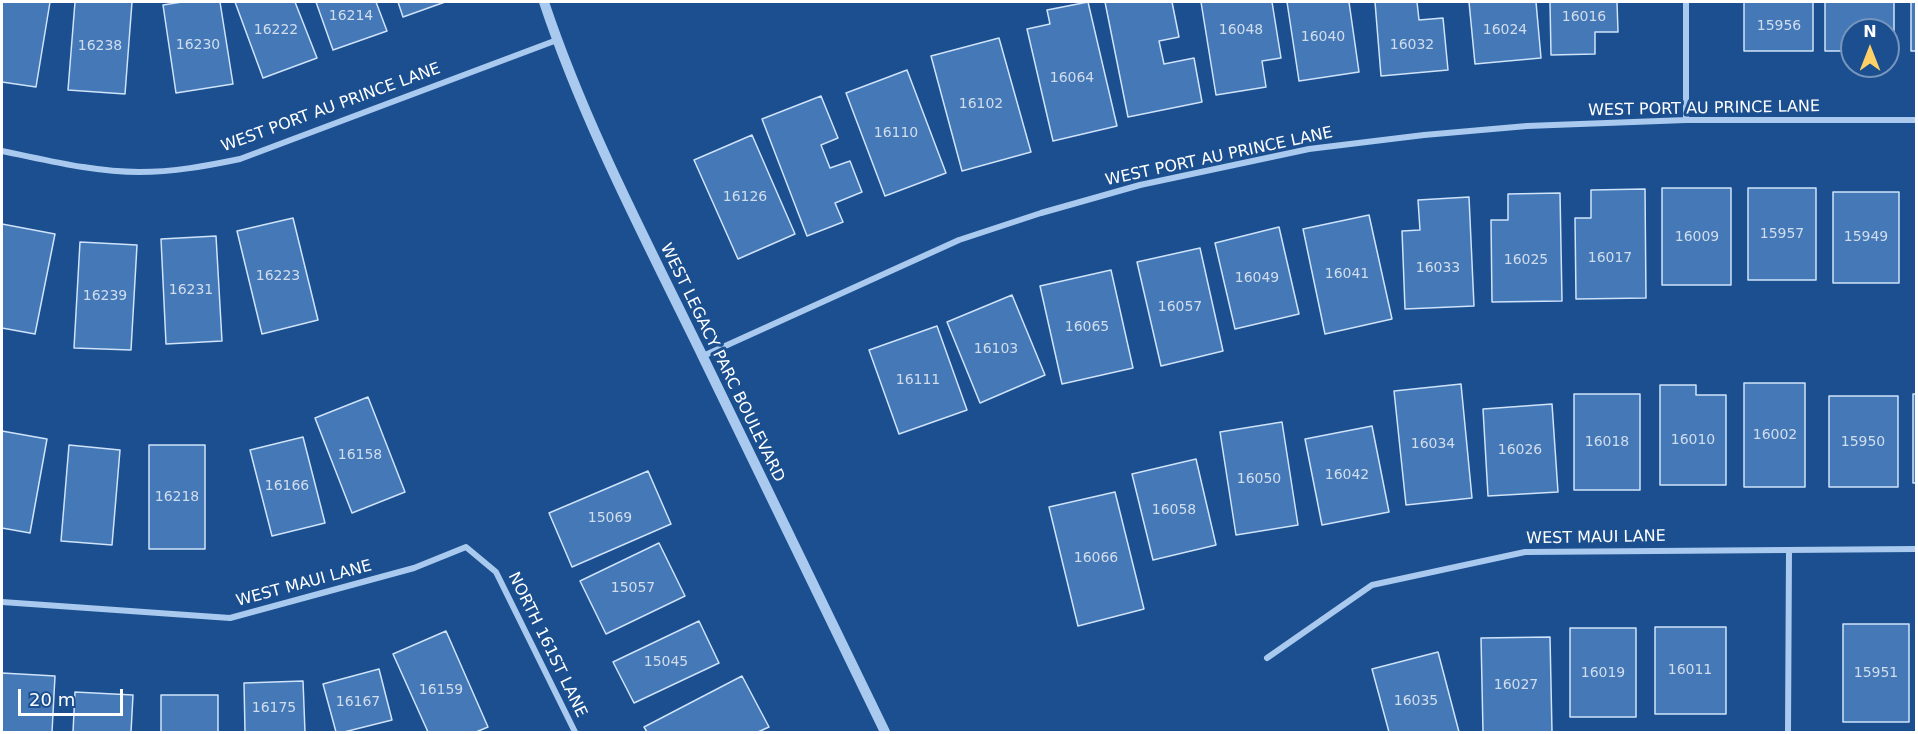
<!DOCTYPE html>
<html>
<head>
<meta charset="utf-8">
<style>
  body { margin:0 }
  #map { position:relative; width:1918px; height:734px; overflow:hidden; background:#1b4f8f; font-family:"DejaVu Sans",sans-serif }
  canvas { display:block }
  .frame { position:absolute; inset:0; border:3px solid #fff; pointer-events:none }
  .north { position:absolute; left:1840px; top:18px; width:60px; height:60px; box-sizing:border-box; background:#1b4f8f; border:2px solid #7695bc; border-radius:50%; rotate:0deg; font-size:16px; font-weight:700; line-height:24px; text-align:center; color:#fff }
  .north::after { content:''; display:block; margin:auto; width:21px; height:27px; background:#ffd166; clip-path:polygon(50% 0,100% 100%,50% 72%,0 100%) }
  .scale { position:absolute; left:18px; top:689px; width:105px; height:27px; box-sizing:border-box; border:3px solid #fff; border-top:0; padding-left:8px; font-size:18px; line-height:21px; white-space:nowrap; color:#fff; -webkit-text-stroke:4px #1b4f8f; paint-order:stroke }
</style>
</head>
<body>
<div id="map">
<canvas width="1918" height="734"></canvas>
<div class="frame"></div>
<div class="north">N</div>
<div class="scale">20 m</div>
</div>
<script>
const ctx = document.querySelector('canvas').getContext('2d');
ctx.lineJoin = 'round';
function fillPath(path, color) { ctx.fillStyle = color; ctx.fill(path, 'evenodd'); }
function stroke(path, color, width, dash) { ctx.strokeStyle = color; ctx.lineWidth = width; ctx.lineCap = dash ? 'butt' : 'round'; ctx.setLineDash(dash || []); ctx.stroke(path); }
function drawText(font, color, halo, rows, align = 'center') {
  ctx.font = font + ' "DejaVu Sans",sans-serif'; ctx.lineWidth = 6; ctx.setLineDash([]); ctx.textBaseline = 'middle'; ctx.strokeStyle = halo; ctx.fillStyle = color; for (const [text, x, y, turn = 0] of rows) {
    ctx.save(); ctx.translate(x, y); ctx.rotate((+turn || 0) * Math.PI / 180); ctx.textAlign = isNaN(turn) ? turn : align; if (halo) ctx.strokeText(text, 0, 0); ctx.fillText(text, 0, 0); ctx.restore();
  }
}
const building = new Path2D(`
  M 2,2 L 50,2 L 36,87 L 2,82 Z
  M 75,2 L 132,2 L 125,94 L 68,90 Z
  M 182,2 L 220,2 L 233,84 L 176,93 L 163,5 Z
  M 235,2 L 295,2 L 317,58 L 263,78 Z
  M 316,2 L 376,2 L 387,31 L 333,50 Z
  M 398,2 L 445,2 L 403,17 Z
  M 1088,2 L 1117,126 L 1053,141 L 1027,29 L 1050,24 L 1047,10 Z
  M 1105,2 L 1172,2 L 1179,37 L 1159,41 L 1164,64 L 1194,58 L 1202,102 L 1128,117 Z
  M 1201,2 L 1272,2 L 1281,58 L 1262,61 L 1266,87 L 1216,95 Z
  M 1287,2 L 1349,2 L 1359,72 L 1299,81 Z
  M 1375,2 L 1417,2 L 1419,20 L 1443,18 L 1448,70 L 1381,76 Z
  M 1469,2 L 1536,2 L 1541,58 L 1475,64 Z
  M 1550,2 L 1617,2 L 1618,32 L 1595,32 L 1595,54 L 1551,55 Z
  M 1744,2 L 1813,2 L 1813,51 L 1744,51 Z
  M 1825,2 L 1894,2 L 1894,51 L 1888,51 L 1888,30 L 1852,30 L 1852,51 L 1825,51 Z
  M 1911,2 L 1916,2 L 1916,51 L 1911,51 Z
  M 999,38 L 1031,152 L 962,171 L 931,56 Z
  M 907,70 L 946,173 L 885,196 L 846,93 Z
  M 821,96 L 838,138 L 821,145 L 830,168 L 850,161 L 862,192 L 835,203 L 843,222 L 807,236 L 762,119 Z
  M 752,135 L 795,234 L 738,259 L 694,160 Z
  M 1662,188 L 1731,188 L 1731,285 L 1662,285 Z
  M 1748,188 L 1816,188 L 1816,280 L 1748,280 Z
  M 1645,189 L 1646,298 L 1576,299 L 1575,218 L 1591,218 L 1591,190 Z
  M 1833,192 L 1899,192 L 1899,283 L 1833,283 Z
  M 1560,193 L 1562,301 L 1492,302 L 1491,220 L 1508,220 L 1508,194 Z
  M 1469,197 L 1474,306 L 1405,309 L 1402,231 L 1420,230 L 1418,200 Z
  M 1369,215 L 1392,319 L 1325,334 L 1303,229 Z
  M 293,218 L 318,320 L 262,334 L 237,231 Z
  M 2,224 L 55,234 L 35,334 L 2,328 Z
  M 1279,227 L 1299,314 L 1235,329 L 1215,243 Z
  M 216,236 L 222,341 L 166,344 L 161,239 Z
  M 80,242 L 137,245 L 131,350 L 74,348 Z
  M 1200,248 L 1223,351 L 1161,366 L 1137,262 Z
  M 1111,270 L 1133,368 L 1062,384 L 1040,286 Z
  M 1012,295 L 1045,375 L 980,403 L 947,322 Z
  M 937,326 L 967,410 L 899,434 L 869,350 Z
  M 1744,383 L 1805,383 L 1805,487 L 1744,487 Z
  M 1461,384 L 1472,498 L 1406,505 L 1394,391 Z
  M 1660,385 L 1696,385 L 1696,395 L 1726,395 L 1726,485 L 1660,485 Z
  M 1574,394 L 1640,394 L 1640,490 L 1574,490 Z
  M 1913,394 L 1916,394 L 1916,483 L 1913,483 Z
  M 1829,396 L 1898,396 L 1898,487 L 1829,487 Z
  M 368,397 L 405,492 L 352,513 L 315,418 Z
  M 1552,404 L 1558,492 L 1488,496 L 1483,409 Z
  M 1282,422 L 1298,525 L 1236,535 L 1220,432 Z
  M 1372,426 L 1389,512 L 1322,525 L 1305,439 Z
  M 2,431 L 47,439 L 30,533 L 2,528 Z
  M 303,437 L 325,523 L 272,536 L 250,450 Z
  M 69,445 L 120,450 L 112,545 L 61,541 Z
  M 149,445 L 205,445 L 205,549 L 149,549 Z
  M 1196,459 L 1216,545 L 1153,560 L 1132,474 Z
  M 648,471 L 671,524 L 572,567 L 549,513 Z
  M 1115,492 L 1144,609 L 1078,626 L 1049,507 Z
  M 659,543 L 685,596 L 606,634 L 580,581 Z
  M 699,621 L 719,663 L 634,703 L 613,662 Z
  M 1843,624 L 1909,624 L 1909,722 L 1843,722 Z
  M 1655,627 L 1726,627 L 1726,714 L 1655,714 Z
  M 1570,628 L 1636,628 L 1636,717 L 1570,717 Z
  M 446,631 L 488,727 L 476,732 L 428,732 L 393,654 Z
  M 1550,637 L 1552,732 L 1483,732 L 1481,638 Z
  M 1438,652 L 1459,732 L 1389,732 L 1372,669 Z
  M 379,669 L 392,720 L 344,732 L 336,732 L 323,684 Z
  M 2,673 L 55,676 L 52,732 L 2,732 Z
  M 742,676 L 769,727 L 758,732 L 647,732 L 644,727 Z
  M 303,681 L 305,732 L 245,732 L 244,683 Z
  M 75,692 L 133,695 L 131,732 L 73,732 Z
  M 161,695 L 218,695 L 218,732 L 161,732 Z`);
fillPath(building, '#4478b7');
stroke(building, '#cfe3fa', 1.5);
stroke(new Path2D(`
  M 1686,2 L 1686,120
  M 2,151 C 47,160 93,172 139,172 C 174,172 206,166 240,159 L 557,40
  M 703,356 L 959,240 L 1041,213 L 1140,185 L 1309,149 L 1424,135 L 1527,126 L 1686,120 L 1916,120
  M 2,602 L 230,618 L 414,568 L 466,547 L 496,572 L 575,732
  M 1267,658 L 1372,585 L 1525,552 L 1916,549
  M 1788,732 L 1789,550`), '#a9c9ee', 6);
stroke(new Path2D(`
  M 544,2 C 585,125 646,240 703,357 C 764,482 824,607 885,732`), '#a9c9ee', 10);
drawText('14px', '#d0dded', null, [
  ["16214",351,16],
  ["16016",1584,17],
  ["15956",1779,26],
  ["16222",276,30],
  ["16048",1241,30],
  ["16024",1505,30],
  ["16040",1323,37],
  ["16230",198,45],
  ["16032",1412,45],
  ["16238",100,46],
  ["16064",1072,78],
  ["16102",981,104],
  ["16110",896,133],
  ["16126",745,197],
  ["15957",1782,234],
  ["16009",1697,237],
  ["15949",1866,237],
  ["16017",1610,258],
  ["16025",1526,260],
  ["16033",1438,268],
  ["16041",1347,274],
  ["16223",278,276],
  ["16049",1257,278],
  ["16231",191,290],
  ["16239",105,296],
  ["16057",1180,307],
  ["16065",1087,327],
  ["16103",996,349],
  ["16111",918,380],
  ["16002",1775,435],
  ["16010",1693,440],
  ["16018",1607,442],
  ["15950",1863,442],
  ["16034",1433,444],
  ["16026",1520,450],
  ["16158",360,455],
  ["16042",1347,475],
  ["16050",1259,479],
  ["16166",287,486],
  ["16218",177,497],
  ["16058",1174,510],
  ["15069",610,518],
  ["16066",1096,558],
  ["15057",633,588],
  ["15045",666,662],
  ["16011",1690,670],
  ["16019",1603,673],
  ["15951",1876,673],
  ["16027",1516,685],
  ["16159",441,690],
  ["16035",1416,701],
  ["16167",358,702],
  ["16175",274,708]
]);
drawText('16px', '#fff', '#1b4f8f', [
  ["WEST PORT AU PRINCE LANE",331,108,-20],
  ["WEST PORT AU PRINCE LANE",1704,109,-1],
  ["WEST PORT AU PRINCE LANE",1219,157,-12],
  ["WEST LEGACY PARC BOULEVARD",722,363,64],
  ["WEST MAUI LANE",1596,538,-1],
  ["WEST MAUI LANE",304,584,-15],
  ["NORTH 161ST LANE",547,645,64]
]);
</script>
</body>
</html>
